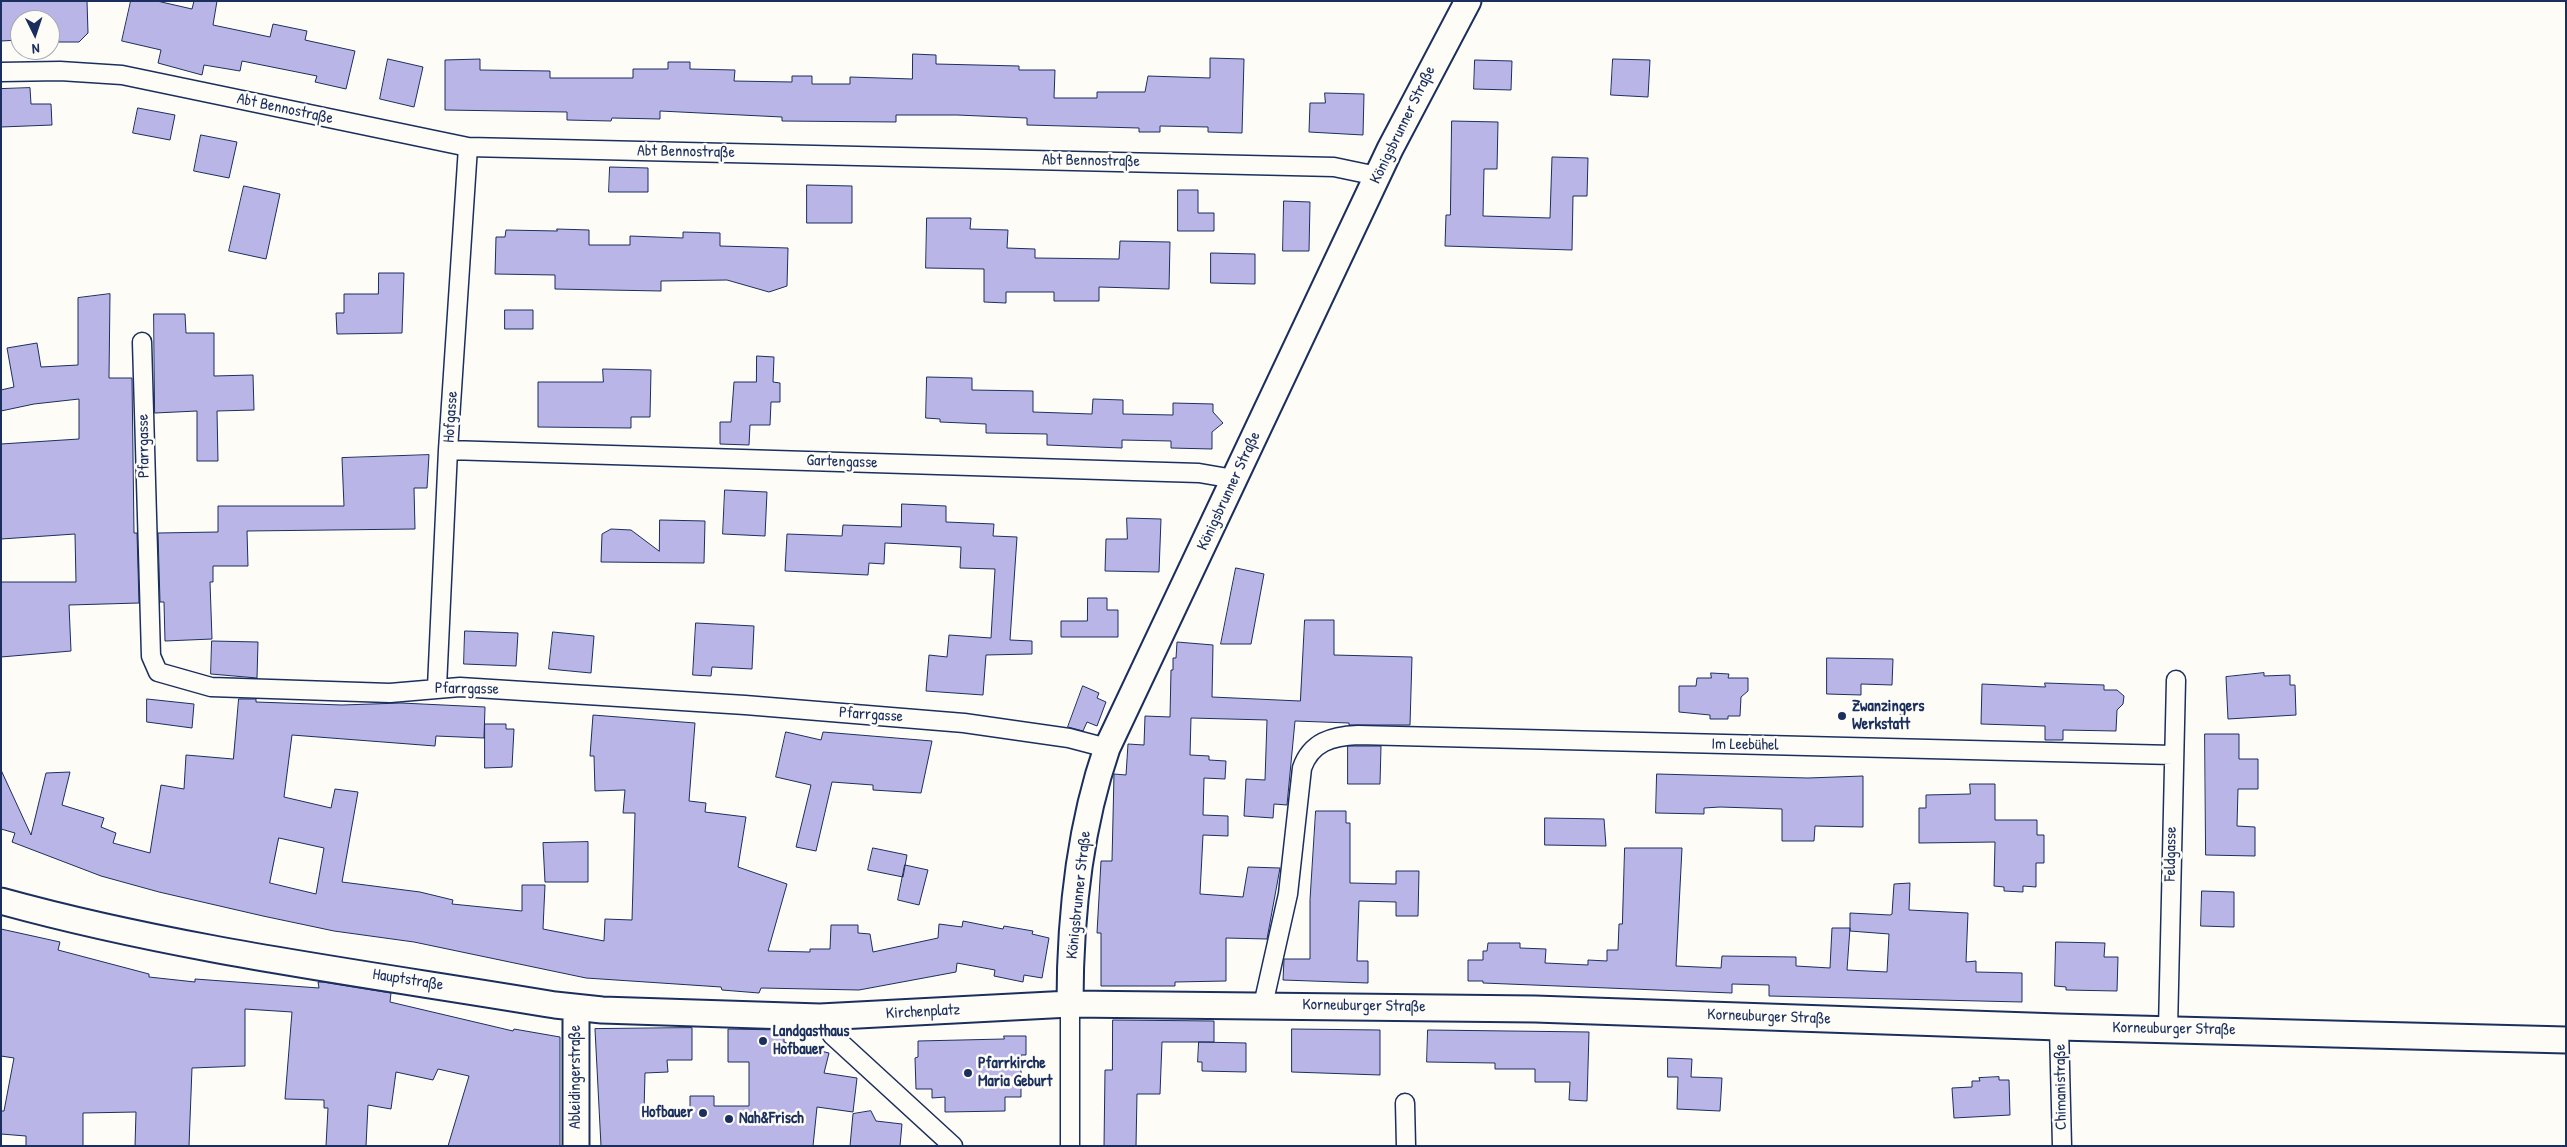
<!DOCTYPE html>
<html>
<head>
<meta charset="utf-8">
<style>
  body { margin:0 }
  #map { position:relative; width:2567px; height:1147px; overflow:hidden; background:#fdfcf7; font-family:"Patrick Hand",sans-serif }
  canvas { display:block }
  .frame { position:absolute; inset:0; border:2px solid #1b2f5e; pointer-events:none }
  .north { position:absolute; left:10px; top:10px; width:50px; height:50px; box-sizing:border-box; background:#fdfcf7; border:1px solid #a3aaba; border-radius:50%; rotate:176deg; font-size:14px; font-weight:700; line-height:20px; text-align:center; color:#1b2f5e }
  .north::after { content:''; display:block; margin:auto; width:18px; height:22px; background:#1b2f5e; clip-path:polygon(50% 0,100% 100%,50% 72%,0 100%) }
</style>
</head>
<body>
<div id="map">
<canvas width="2567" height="1147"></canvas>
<div class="frame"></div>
<div class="north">N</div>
</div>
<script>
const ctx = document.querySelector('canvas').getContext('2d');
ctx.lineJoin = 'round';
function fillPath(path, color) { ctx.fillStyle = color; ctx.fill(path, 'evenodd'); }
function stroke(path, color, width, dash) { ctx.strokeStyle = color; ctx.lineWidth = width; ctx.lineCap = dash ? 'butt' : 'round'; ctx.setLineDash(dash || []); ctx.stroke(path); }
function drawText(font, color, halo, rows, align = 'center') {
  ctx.font = font + ' "Patrick Hand",sans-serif'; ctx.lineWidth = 5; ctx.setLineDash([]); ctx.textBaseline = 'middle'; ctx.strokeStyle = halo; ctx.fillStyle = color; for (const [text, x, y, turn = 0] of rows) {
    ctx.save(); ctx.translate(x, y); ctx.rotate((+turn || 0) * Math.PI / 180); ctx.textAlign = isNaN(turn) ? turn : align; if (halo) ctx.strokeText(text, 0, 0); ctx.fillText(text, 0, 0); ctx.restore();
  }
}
const building = new Path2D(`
  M 1,1 L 87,1 L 88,33 L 79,42 L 50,42 L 50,20 L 20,20 L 20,40 L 1,41 Z
  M 131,1 L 157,1 L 192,9 L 194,1 L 217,1 L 213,25 L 270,37 L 273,24 L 307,31 L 305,40 L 355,51 L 346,89 L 315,82 L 317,76 L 242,61 L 240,71 L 204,65 L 202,75 L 158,63 L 161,50 L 122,41 Z
  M 913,54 L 936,55 L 936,64 L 1019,66 L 1019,70 L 1055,70 L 1054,98 L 1097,98 L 1097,92 L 1145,92 L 1148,76 L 1210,78 L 1210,58 L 1244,59 L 1242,133 L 1208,132 L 1208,127 L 1160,126 L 1160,132 L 1139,132 L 1139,128 L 1027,125 L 1027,118 L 957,115 L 896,115 L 896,122 L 782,121 L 782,117 L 660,111 L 660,119 L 612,118 L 611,121 L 567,120 L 567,112 L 445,110 L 445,60 L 480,59 L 480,70 L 550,71 L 550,78 L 633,78 L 633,69 L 668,69 L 668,62 L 690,62 L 690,69 L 735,70 L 734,81 L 792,82 L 792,76 L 812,76 L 812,84 L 850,84 L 850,77 L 912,79 Z
  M 388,59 L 423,67 L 414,107 L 380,99 Z
  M 1613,59 L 1650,60 L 1648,97 L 1611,95 Z
  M 1475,60 L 1512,61 L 1511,90 L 1474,89 Z
  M 30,88 L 31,104 L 51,104 L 52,125 L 1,127 L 1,89 Z
  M 1325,93 L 1364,94 L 1363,135 L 1309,132 L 1310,103 L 1325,103 Z
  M 138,108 L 175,115 L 170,140 L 133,133 Z
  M 1452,121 L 1498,122 L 1497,169 L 1484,169 L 1483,216 L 1550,218 L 1552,157 L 1588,158 L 1587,196 L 1573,196 L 1572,250 L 1445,246 L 1446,215 L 1450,215 Z
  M 201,135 L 237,142 L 229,178 L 194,171 Z
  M 610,167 L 648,168 L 648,192 L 609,192 Z
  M 807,185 L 852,186 L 852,223 L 807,223 Z
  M 244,186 L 280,194 L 266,259 L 229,251 Z
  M 1178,190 L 1198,190 L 1198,213 L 1214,213 L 1214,231 L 1178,231 Z
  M 1284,201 L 1310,202 L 1309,251 L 1283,251 Z
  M 927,218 L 971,218 L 970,229 L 1008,230 L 1007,248 L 1035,249 L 1035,258 L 1119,259 L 1120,241 L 1170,242 L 1169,289 L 1099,287 L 1099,301 L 1054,301 L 1054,292 L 1006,292 L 1006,303 L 984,302 L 984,269 L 926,268 Z
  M 557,229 L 589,230 L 589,245 L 630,245 L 630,236 L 683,238 L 683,232 L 720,233 L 720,246 L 788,248 L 787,286 L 769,292 L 727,280 L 661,281 L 661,291 L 555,289 L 555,275 L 495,274 L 496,237 L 505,237 L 506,230 L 557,231 Z
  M 1211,253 L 1255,254 L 1255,284 L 1211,283 Z
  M 379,273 L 404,273 L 402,333 L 337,334 L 336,313 L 344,313 L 344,294 L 378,294 Z
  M 110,294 L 109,378 L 132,378 L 134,533 L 137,533 L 139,603 L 69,605 L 71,651 L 1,657 L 1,582 L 76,582 L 75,534 L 1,539 L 1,444 L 79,439 L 79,399 L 34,404 L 1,411 L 1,390 L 14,387 L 7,348 L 37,343 L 41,367 L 78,365 L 78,298 Z
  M 505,310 L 533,310 L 533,329 L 505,329 Z
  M 154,314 L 185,314 L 186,333 L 214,333 L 214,376 L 253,375 L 254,410 L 217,411 L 218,461 L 197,461 L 197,411 L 155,413 Z
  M 757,356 L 774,357 L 773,382 L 780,383 L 780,402 L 771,402 L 770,425 L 750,425 L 749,445 L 720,444 L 720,422 L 731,422 L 734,382 L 756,382 Z
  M 603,369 L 651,370 L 650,417 L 631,417 L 631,428 L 538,427 L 538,382 L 603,382 Z
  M 927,377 L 972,378 L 972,390 L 1033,391 L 1033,412 L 1092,414 L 1093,399 L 1123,400 L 1123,414 L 1173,415 L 1173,403 L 1213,404 L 1213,412 L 1223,423 L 1212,432 L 1212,449 L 1171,448 L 1171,441 L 1122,440 L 1122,448 L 1047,445 L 1047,434 L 986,433 L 986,424 L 940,422 L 940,419 L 926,418 Z
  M 429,455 L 427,488 L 414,488 L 415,529 L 247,531 L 248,566 L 213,566 L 213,582 L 210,582 L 212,639 L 165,641 L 164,602 L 160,602 L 158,533 L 218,532 L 218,506 L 344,506 L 342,458 Z
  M 725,490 L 767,492 L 765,536 L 723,534 Z
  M 902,504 L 946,506 L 946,522 L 994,524 L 993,536 L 1017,537 L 1010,640 L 1032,641 L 1032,654 L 986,655 L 983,695 L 926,691 L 929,655 L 947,657 L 949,635 L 991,638 L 995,569 L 960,568 L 961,547 L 885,543 L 884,564 L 869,563 L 868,575 L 785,571 L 787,534 L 842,536 L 843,525 L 901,527 Z
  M 1127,518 L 1161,519 L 1159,572 L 1105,571 L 1106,539 L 1127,539 Z
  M 660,520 L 705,521 L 704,563 L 601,562 L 602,534 L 611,529 L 631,530 L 659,551 Z
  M 1236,568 L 1264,574 L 1251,644 L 1221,644 Z
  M 1088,598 L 1107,598 L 1107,610 L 1118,610 L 1118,637 L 1061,637 L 1061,621 L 1087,621 Z
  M 1305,620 L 1334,620 L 1334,655 L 1412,657 L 1410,725 L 1349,725 L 1349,723 L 1295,721 L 1287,805 L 1274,804 L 1273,818 L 1244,816 L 1246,779 L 1265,780 L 1267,720 L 1191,718 L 1190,755 L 1209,756 L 1209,760 L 1226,761 L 1225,779 L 1204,778 L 1203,815 L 1228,816 L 1228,836 L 1203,835 L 1200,894 L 1243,897 L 1248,867 L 1280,868 L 1267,939 L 1226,938 L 1226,981 L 1175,982 L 1175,986 L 1101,986 L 1101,933 L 1097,933 L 1101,861 L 1112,861 L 1114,774 L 1126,775 L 1128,744 L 1144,745 L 1145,716 L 1170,717 L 1171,670 L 1173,670 L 1173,658 L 1176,658 L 1177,642 L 1213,645 L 1212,697 L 1300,701 Z
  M 696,623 L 754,626 L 752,669 L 712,667 L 711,676 L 693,675 Z
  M 465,631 L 518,633 L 516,666 L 464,664 Z
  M 553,632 L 594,636 L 591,673 L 549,669 Z
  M 212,641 L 258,642 L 257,678 L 211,674 Z
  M 1827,658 L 1893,659 L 1892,685 L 1861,684 L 1861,695 L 1827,694 Z
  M 1711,673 L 1729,674 L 1728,678 L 1748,678 L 1748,691 L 1741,697 L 1740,716 L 1728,716 L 1728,719 L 1710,719 L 1710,715 L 1679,712 L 1679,686 L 1696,686 L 1697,678 L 1711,678 Z
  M 2264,673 L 2264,676 L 2290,675 L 2290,685 L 2295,685 L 2296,715 L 2228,719 L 2226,677 Z
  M 2045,683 L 2104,685 L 2104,690 L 2117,690 L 2124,696 L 2123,704 L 2117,710 L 2116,731 L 2063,730 L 2063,740 L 2045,740 L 2045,726 L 1981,724 L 1982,684 L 2045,687 Z
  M 1083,686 L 1099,693 L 1097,698 L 1106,702 L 1097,726 L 1087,722 L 1083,731 L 1068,727 Z
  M 147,699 L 194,704 L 192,728 L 147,722 Z
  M 239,699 L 256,699 L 256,702 L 342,705 L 401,703 L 485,707 L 484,738 L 436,736 L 435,746 L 292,735 L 284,797 L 331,808 L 335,789 L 358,792 L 342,882 L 420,892 L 453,900 L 452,904 L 522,911 L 522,885 L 545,885 L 543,929 L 604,941 L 605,919 L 632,920 L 635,813 L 623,813 L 625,790 L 595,791 L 594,756 L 590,756 L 593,715 L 695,723 L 689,801 L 706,803 L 705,812 L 746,817 L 738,867 L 787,884 L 768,951 L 810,952 L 810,949 L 830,949 L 831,925 L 858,925 L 858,933 L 870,934 L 873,952 L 938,938 L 939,924 L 962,927 L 963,921 L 1003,929 L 1004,926 L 1033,931 L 1032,934 L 1049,938 L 1042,978 L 1024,975 L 1023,982 L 994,976 L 995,970 L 957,963 L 956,972 L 859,990 L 761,988 L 759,993 L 722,990 L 721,987 L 586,978 L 414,942 L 334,931 L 263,916 L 159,892 L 101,876 L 12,842 L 15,833 L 1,829 L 1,770 L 31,835 L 46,773 L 70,772 L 62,805 L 104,818 L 101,827 L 116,833 L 113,843 L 150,853 L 161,785 L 184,789 L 186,755 L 233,759 ZM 279,838 L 324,848 L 316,894 L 270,883 Z
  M 485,724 L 506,724 L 506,729 L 514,729 L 512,767 L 485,768 Z
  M 786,732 L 821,740 L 823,732 L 932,741 L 921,793 L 873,790 L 873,785 L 832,782 L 816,851 L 796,847 L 811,785 L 776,777 Z
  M 2205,734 L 2239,734 L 2239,759 L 2258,759 L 2258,789 L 2238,789 L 2237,826 L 2255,827 L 2255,856 L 2206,855 Z
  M 1348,746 L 1381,746 L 1380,784 L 1348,784 Z
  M 1657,774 L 1808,778 L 1863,776 L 1863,827 L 1815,826 L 1814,841 L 1782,841 L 1782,809 L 1720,807 L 1704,808 L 1704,814 L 1656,813 Z
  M 1970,784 L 1995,784 L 1995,820 L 2037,820 L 2037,835 L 2044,835 L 2044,863 L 2036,863 L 2036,887 L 2023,886 L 2023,892 L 2004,891 L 2004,887 L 1994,886 L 1995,842 L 1919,843 L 1919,808 L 1926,808 L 1926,795 L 1970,794 Z
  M 1316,811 L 1346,811 L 1346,823 L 1350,823 L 1350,883 L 1396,884 L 1396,871 L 1419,871 L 1418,916 L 1396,916 L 1396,902 L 1359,901 L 1357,961 L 1368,961 L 1368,983 L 1283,980 L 1284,959 L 1310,959 L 1310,900 Z
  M 1545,818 L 1604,819 L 1606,846 L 1545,845 Z
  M 588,842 L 588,882 L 545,882 L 543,843 Z
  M 873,848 L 907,855 L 903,877 L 868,870 Z
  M 1625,848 L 1682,848 L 1676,966 L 1721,968 L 1722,956 L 1796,957 L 1796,966 L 1830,968 L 1832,928 L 1850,928 L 1847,970 L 1887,972 L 1889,934 L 1850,931 L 1850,913 L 1890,915 L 1892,914 L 1894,884 L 1910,883 L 1909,910 L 1968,913 L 1966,962 L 1976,961 L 1976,972 L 2022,973 L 2022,1002 L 1769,996 L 1769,985 L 1732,984 L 1732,993 L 1483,983 L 1483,981 L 1468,981 L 1468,960 L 1483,960 L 1483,951 L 1487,951 L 1488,943 L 1520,943 L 1520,948 L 1546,949 L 1545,963 L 1588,965 L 1588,960 L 1607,961 L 1607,950 L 1618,950 L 1619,924 L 1622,924 Z
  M 905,865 L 928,870 L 919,905 L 898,900 Z
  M 2202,891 L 2234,892 L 2234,927 L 2201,926 Z
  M 1,929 L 60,942 L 58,950 L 149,974 L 149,977 L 195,982 L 195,979 L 319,988 L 318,982 L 323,982 L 391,993 L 390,1002 L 513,1031 L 514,1029 L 560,1037 L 560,1146 L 448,1146 L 469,1076 L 438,1069 L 433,1080 L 396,1072 L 391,1109 L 368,1105 L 366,1146 L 326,1146 L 328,1108 L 324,1108 L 324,1100 L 285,1099 L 292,1012 L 245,1009 L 245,1066 L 192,1068 L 189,1146 L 135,1146 L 136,1112 L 83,1113 L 83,1146 L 26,1146 L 26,1136 L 1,1134 L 1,1111 L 4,1111 L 14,1058 L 1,1056 Z
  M 2056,942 L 2105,943 L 2104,957 L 2118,957 L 2117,991 L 2066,990 L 2066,987 L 2055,986 Z
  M 1113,1020 L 1214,1021 L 1214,1042 L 1162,1042 L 1160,1094 L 1137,1094 L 1136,1146 L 1104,1146 L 1105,1070 L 1112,1070 Z
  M 692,1028 L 692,1060 L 667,1060 L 668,1072 L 645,1073 L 644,1111 L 690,1111 L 690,1096 L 714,1096 L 714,1106 L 749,1106 L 749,1062 L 728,1062 L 728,1029 L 784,1030 L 784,1042 L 829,1053 L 824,1073 L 857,1078 L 853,1112 L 817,1107 L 813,1146 L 601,1146 L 595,1029 Z
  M 1292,1029 L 1380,1030 L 1380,1075 L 1292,1072 Z
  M 1428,1030 L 1589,1032 L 1587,1101 L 1569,1100 L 1570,1082 L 1535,1082 L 1535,1069 L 1495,1069 L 1495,1063 L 1427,1062 Z
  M 1004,1036 L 1026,1036 L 1026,1055 L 1021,1055 L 1021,1097 L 1005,1097 L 1005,1111 L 945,1112 L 945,1097 L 932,1098 L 932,1089 L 916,1089 L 915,1058 L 918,1057 L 918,1041 L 1004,1039 Z
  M 1199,1042 L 1246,1043 L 1246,1072 L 1202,1071 L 1202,1062 L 1198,1062 Z
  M 1668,1058 L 1692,1059 L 1691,1077 L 1722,1078 L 1720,1111 L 1677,1109 L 1678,1077 L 1668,1077 Z
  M 1999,1077 L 1999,1080 L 2009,1080 L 2010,1115 L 1954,1118 L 1952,1088 L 1972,1087 L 1972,1081 L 1980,1081 L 1979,1078 Z
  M 871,1111 L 876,1121 L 902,1124 L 900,1146 L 850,1146 L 853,1114 Z`);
fillPath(building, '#bab5e7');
stroke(building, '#1b2f5e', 1);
const street = new Path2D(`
  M 1,72 L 60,71 L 122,75 L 468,147 L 1334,167 L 1377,176
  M 142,342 L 151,656 L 158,672 L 211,687 L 390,693 L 460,687 L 745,705 L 964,723 L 1069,738 L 1107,748
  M 448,450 L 1199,473 L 1234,479
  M 437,687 L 448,450 L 468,147
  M 1263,1005 L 1288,894 L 1302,768 C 1311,742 1332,736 1358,735 L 2173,755
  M 820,1017 L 832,1035 L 953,1146
  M 2059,1027 L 2062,1146
  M 2168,1029 L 2176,680
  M 1405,1103 L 1406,1146
  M 1070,1146 L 1070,1004`);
const secondary = new Path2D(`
  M 1,901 C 182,951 370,974 555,1005 L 602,1010 L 820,1017 L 1070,1004 L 1535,1009 L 2059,1027 L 2566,1040
  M 1070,1004 C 1070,919 1079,829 1107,748 L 1390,149 L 1468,1
  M 576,1146 L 576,1008`);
stroke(street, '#1b2f5e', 21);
stroke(secondary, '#1b2f5e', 29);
stroke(street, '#fdfcf7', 18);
stroke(secondary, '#fdfcf7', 25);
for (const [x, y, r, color] of [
  [1842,716,5,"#1b2f5e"],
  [763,1041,5,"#1b2f5e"],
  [968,1073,5,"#1b2f5e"],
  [703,1113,5,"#1b2f5e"],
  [729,1119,5,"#1b2f5e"]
]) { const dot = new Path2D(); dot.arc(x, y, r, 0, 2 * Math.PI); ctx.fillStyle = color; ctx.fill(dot); stroke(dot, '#fdfcf7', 2); }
drawText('16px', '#1b2f5e', '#fdfcf7', [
  ["Abt Bennostraße",285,109,12],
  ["Königsbrunner Straße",1403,125,-64],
  ["Abt Bennostraße",686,152,1],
  ["Abt Bennostraße",1091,161,1],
  ["Hofgasse",451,417,-86],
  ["Pfarrgasse",144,446,-91],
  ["Gartengasse",842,462,2],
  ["Königsbrunner Straße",1229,491,-65],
  ["Pfarrgasse",467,689,1],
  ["Pfarrgasse",871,715,4],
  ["Im Leebühel",1745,745,1],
  ["Feldgasse",2171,854,-89],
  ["Königsbrunner Straße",1079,895,-84],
  ["Hauptstraße",408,980,9],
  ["Korneuburger Straße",1364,1006,1],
  ["Kirchenplatz",923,1012,-3],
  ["Korneuburger Straße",1769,1017,2],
  ["Korneuburger Straße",2174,1029,1],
  ["Ableidingerstraße",576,1077,-90],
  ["Chimanistraße",2061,1087,-91]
]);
drawText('bold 16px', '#1b2f5e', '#fdfcf7', [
  ["Zwanzingers",1852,707],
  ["Werkstatt",1852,725],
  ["Landgasthaus",773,1032],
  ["Hofbauer",773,1050],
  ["Pfarrkirche",978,1064],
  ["Maria Geburt",978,1082],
  ["Hofbauer",693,1113,"right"],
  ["Nah&Frisch",739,1119]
], 'left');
</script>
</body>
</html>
